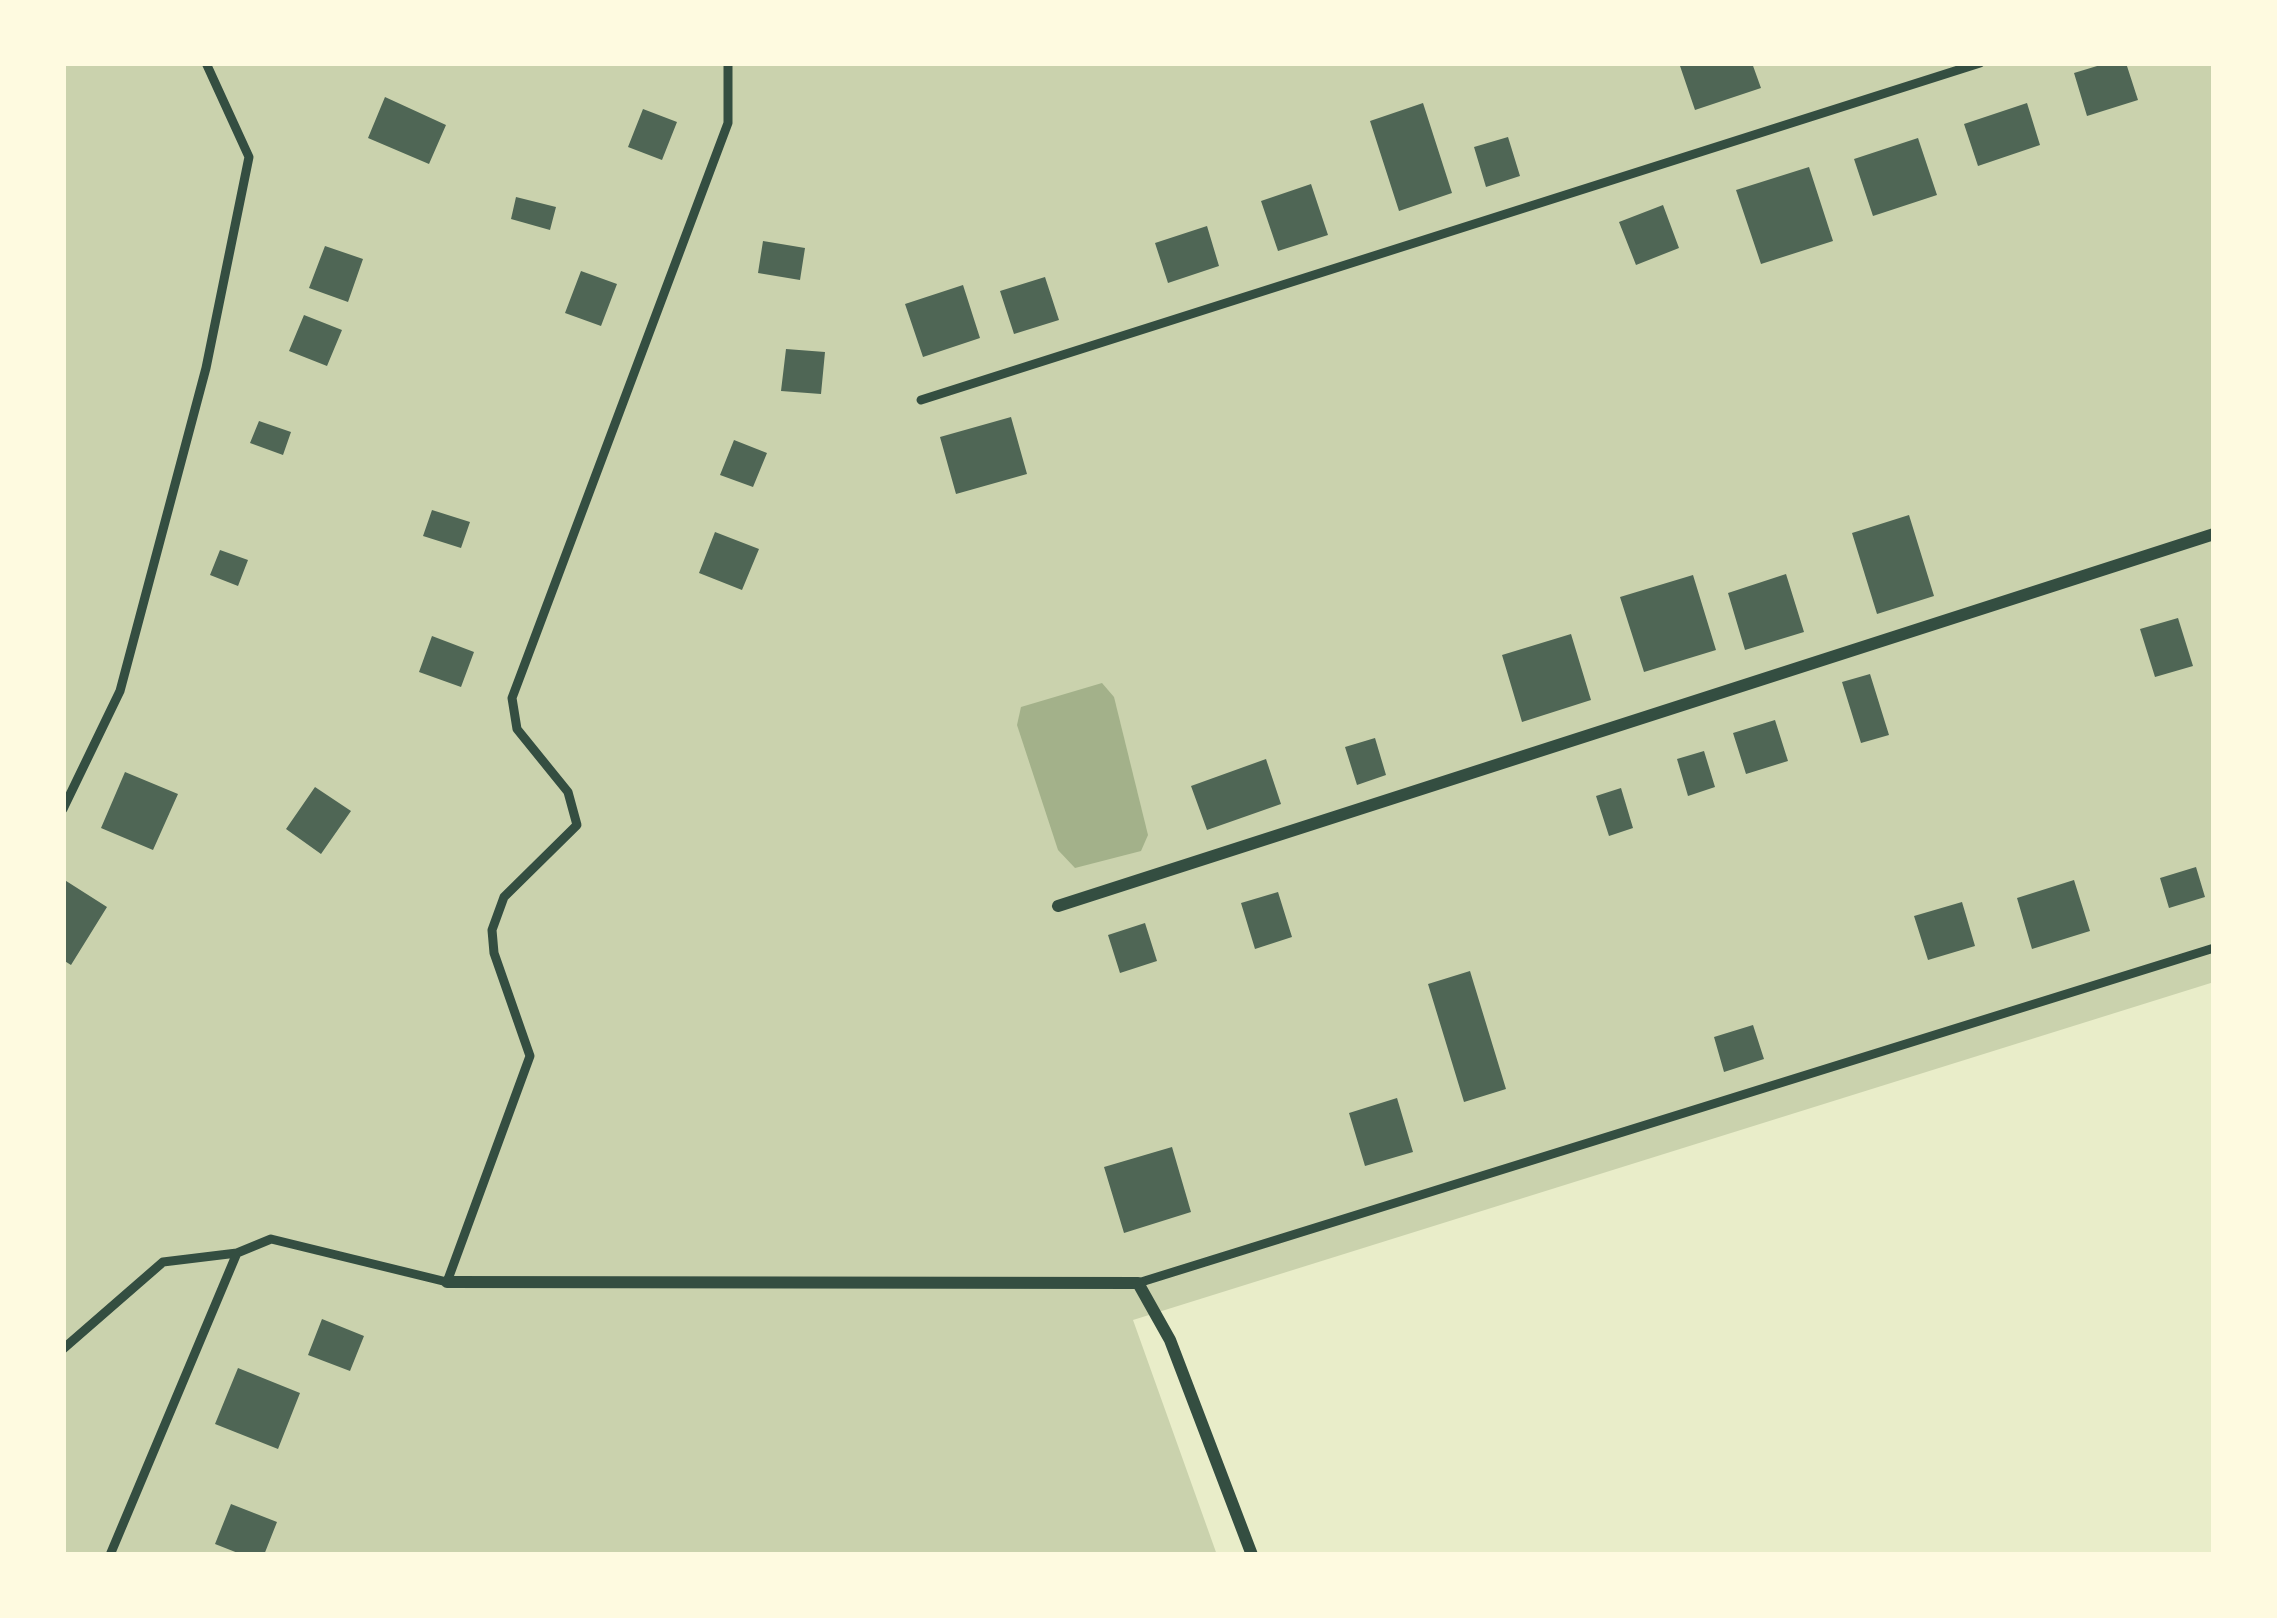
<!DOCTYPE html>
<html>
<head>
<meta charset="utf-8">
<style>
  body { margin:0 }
  #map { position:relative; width:2277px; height:1618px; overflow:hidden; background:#e9edc9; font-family:"Noto Sans",sans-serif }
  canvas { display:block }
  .frame { position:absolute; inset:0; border:66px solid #fefae0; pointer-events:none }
</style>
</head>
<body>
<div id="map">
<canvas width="2277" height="1618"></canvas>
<div class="frame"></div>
</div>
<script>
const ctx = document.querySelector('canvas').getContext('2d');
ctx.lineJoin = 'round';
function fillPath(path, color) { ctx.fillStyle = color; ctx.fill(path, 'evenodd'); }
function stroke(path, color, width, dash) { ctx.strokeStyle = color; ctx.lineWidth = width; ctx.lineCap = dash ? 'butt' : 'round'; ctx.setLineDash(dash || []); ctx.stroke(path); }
fillPath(new Path2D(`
  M 63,63 L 2214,63 L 2214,982 L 1133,1320 L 1217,1555 L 63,1555 Z`), '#cad2ad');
fillPath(new Path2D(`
  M 1102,683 L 1114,697 L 1148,835 L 1141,851 L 1075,868 L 1058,850 L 1017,725 L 1021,707 Z`), '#a3b18a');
fillPath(new Path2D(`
  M 1679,63 L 1752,63 L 1761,88 L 1695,110 Z
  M 2107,63 L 2126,63 L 2138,100 L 2087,116 L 2074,73 Z
  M 385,97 L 446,125 L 429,164 L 368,138 Z
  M 1423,103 L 1452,193 L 1399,211 L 1370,121 Z
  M 2027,103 L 2040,145 L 1978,166 L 1964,124 Z
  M 643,109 L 677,122 L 662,160 L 628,147 Z
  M 1508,137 L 1520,176 L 1486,187 L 1474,147 Z
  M 1918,138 L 1937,195 L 1873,216 L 1854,159 Z
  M 1809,167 L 1833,241 L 1761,264 L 1736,190 Z
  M 1311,184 L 1328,235 L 1278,251 L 1261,201 Z
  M 516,197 L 556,207 L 550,230 L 511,219 Z
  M 1663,205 L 1679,248 L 1636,265 L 1619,222 Z
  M 1207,226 L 1219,266 L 1168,283 L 1155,243 Z
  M 763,241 L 805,248 L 800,280 L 758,273 Z
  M 325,246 L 363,259 L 348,302 L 309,288 Z
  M 581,271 L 617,284 L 601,326 L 565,313 Z
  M 1045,277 L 1059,320 L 1014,334 L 1000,291 Z
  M 963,285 L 980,338 L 923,357 L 905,304 Z
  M 304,315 L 342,330 L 327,366 L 289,351 Z
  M 786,349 L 825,352 L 821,394 L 781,391 Z
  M 1011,417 L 1027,474 L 956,494 L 940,437 Z
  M 259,421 L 291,432 L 283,455 L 250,443 Z
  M 734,440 L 767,453 L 753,487 L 720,475 Z
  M 432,510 L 470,522 L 461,548 L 423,536 Z
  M 1909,515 L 1934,596 L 1877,614 L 1852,533 Z
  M 715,532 L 759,549 L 742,590 L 699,573 Z
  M 220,550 L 248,560 L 238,586 L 210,575 Z
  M 1786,574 L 1804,632 L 1745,650 L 1728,593 Z
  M 1693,575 L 1716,650 L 1644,672 L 1620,597 Z
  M 2178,618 L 2193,666 L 2155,677 L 2140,629 Z
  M 1571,634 L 1591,700 L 1522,722 L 1502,655 Z
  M 432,636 L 474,652 L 461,687 L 419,672 Z
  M 1870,674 L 1889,735 L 1861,743 L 1842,682 Z
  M 1775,720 L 1788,761 L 1746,774 L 1733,733 Z
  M 1375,738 L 1386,775 L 1357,785 L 1345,747 Z
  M 1704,751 L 1715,787 L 1688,796 L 1677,759 Z
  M 1266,759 L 1281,804 L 1207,830 L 1191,786 Z
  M 125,772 L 178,794 L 153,850 L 101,828 Z
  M 315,787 L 351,811 L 321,854 L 286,829 Z
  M 1621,788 L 1633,828 L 1609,836 L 1596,796 Z
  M 2196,867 L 2205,897 L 2169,908 L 2160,878 Z
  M 63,879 L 107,907 L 71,965 L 63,960 Z
  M 2074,880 L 2090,931 L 2032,949 L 2017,898 Z
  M 1278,892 L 1292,937 L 1255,949 L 1241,903 Z
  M 1962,902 L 1975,946 L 1928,960 L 1914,916 Z
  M 1145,923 L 1157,961 L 1120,973 L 1108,935 Z
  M 1470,971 L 1506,1089 L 1464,1102 L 1428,984 Z
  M 1753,1025 L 1764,1059 L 1724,1072 L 1714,1037 Z
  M 1397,1098 L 1413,1152 L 1365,1166 L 1349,1113 Z
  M 1172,1147 L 1191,1212 L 1124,1233 L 1104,1167 Z
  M 322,1319 L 364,1336 L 350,1371 L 308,1355 Z
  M 238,1368 L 300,1393 L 278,1449 L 215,1424 Z
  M 231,1504 L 277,1522 L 264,1555 L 243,1555 L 215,1544 Z`), '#4f6655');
stroke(new Path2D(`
  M 921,400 L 1980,63
  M 63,809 L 120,691 L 206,368 L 249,157 L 206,63
  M 1138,1283 L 2214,948
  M 63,1349 L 163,1262 L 237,1253
  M 110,1555 L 237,1253 L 271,1239 L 447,1282 L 530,1056 L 494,953 L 492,930 L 504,897 L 577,825 L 568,792 L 517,729 L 512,698 L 728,123 L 728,63`), '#344e41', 9);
stroke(new Path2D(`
  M 1058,906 L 2214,534
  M 447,1282 L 1138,1283 L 1170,1340 L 1252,1555`), '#344e41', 12);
</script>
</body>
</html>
